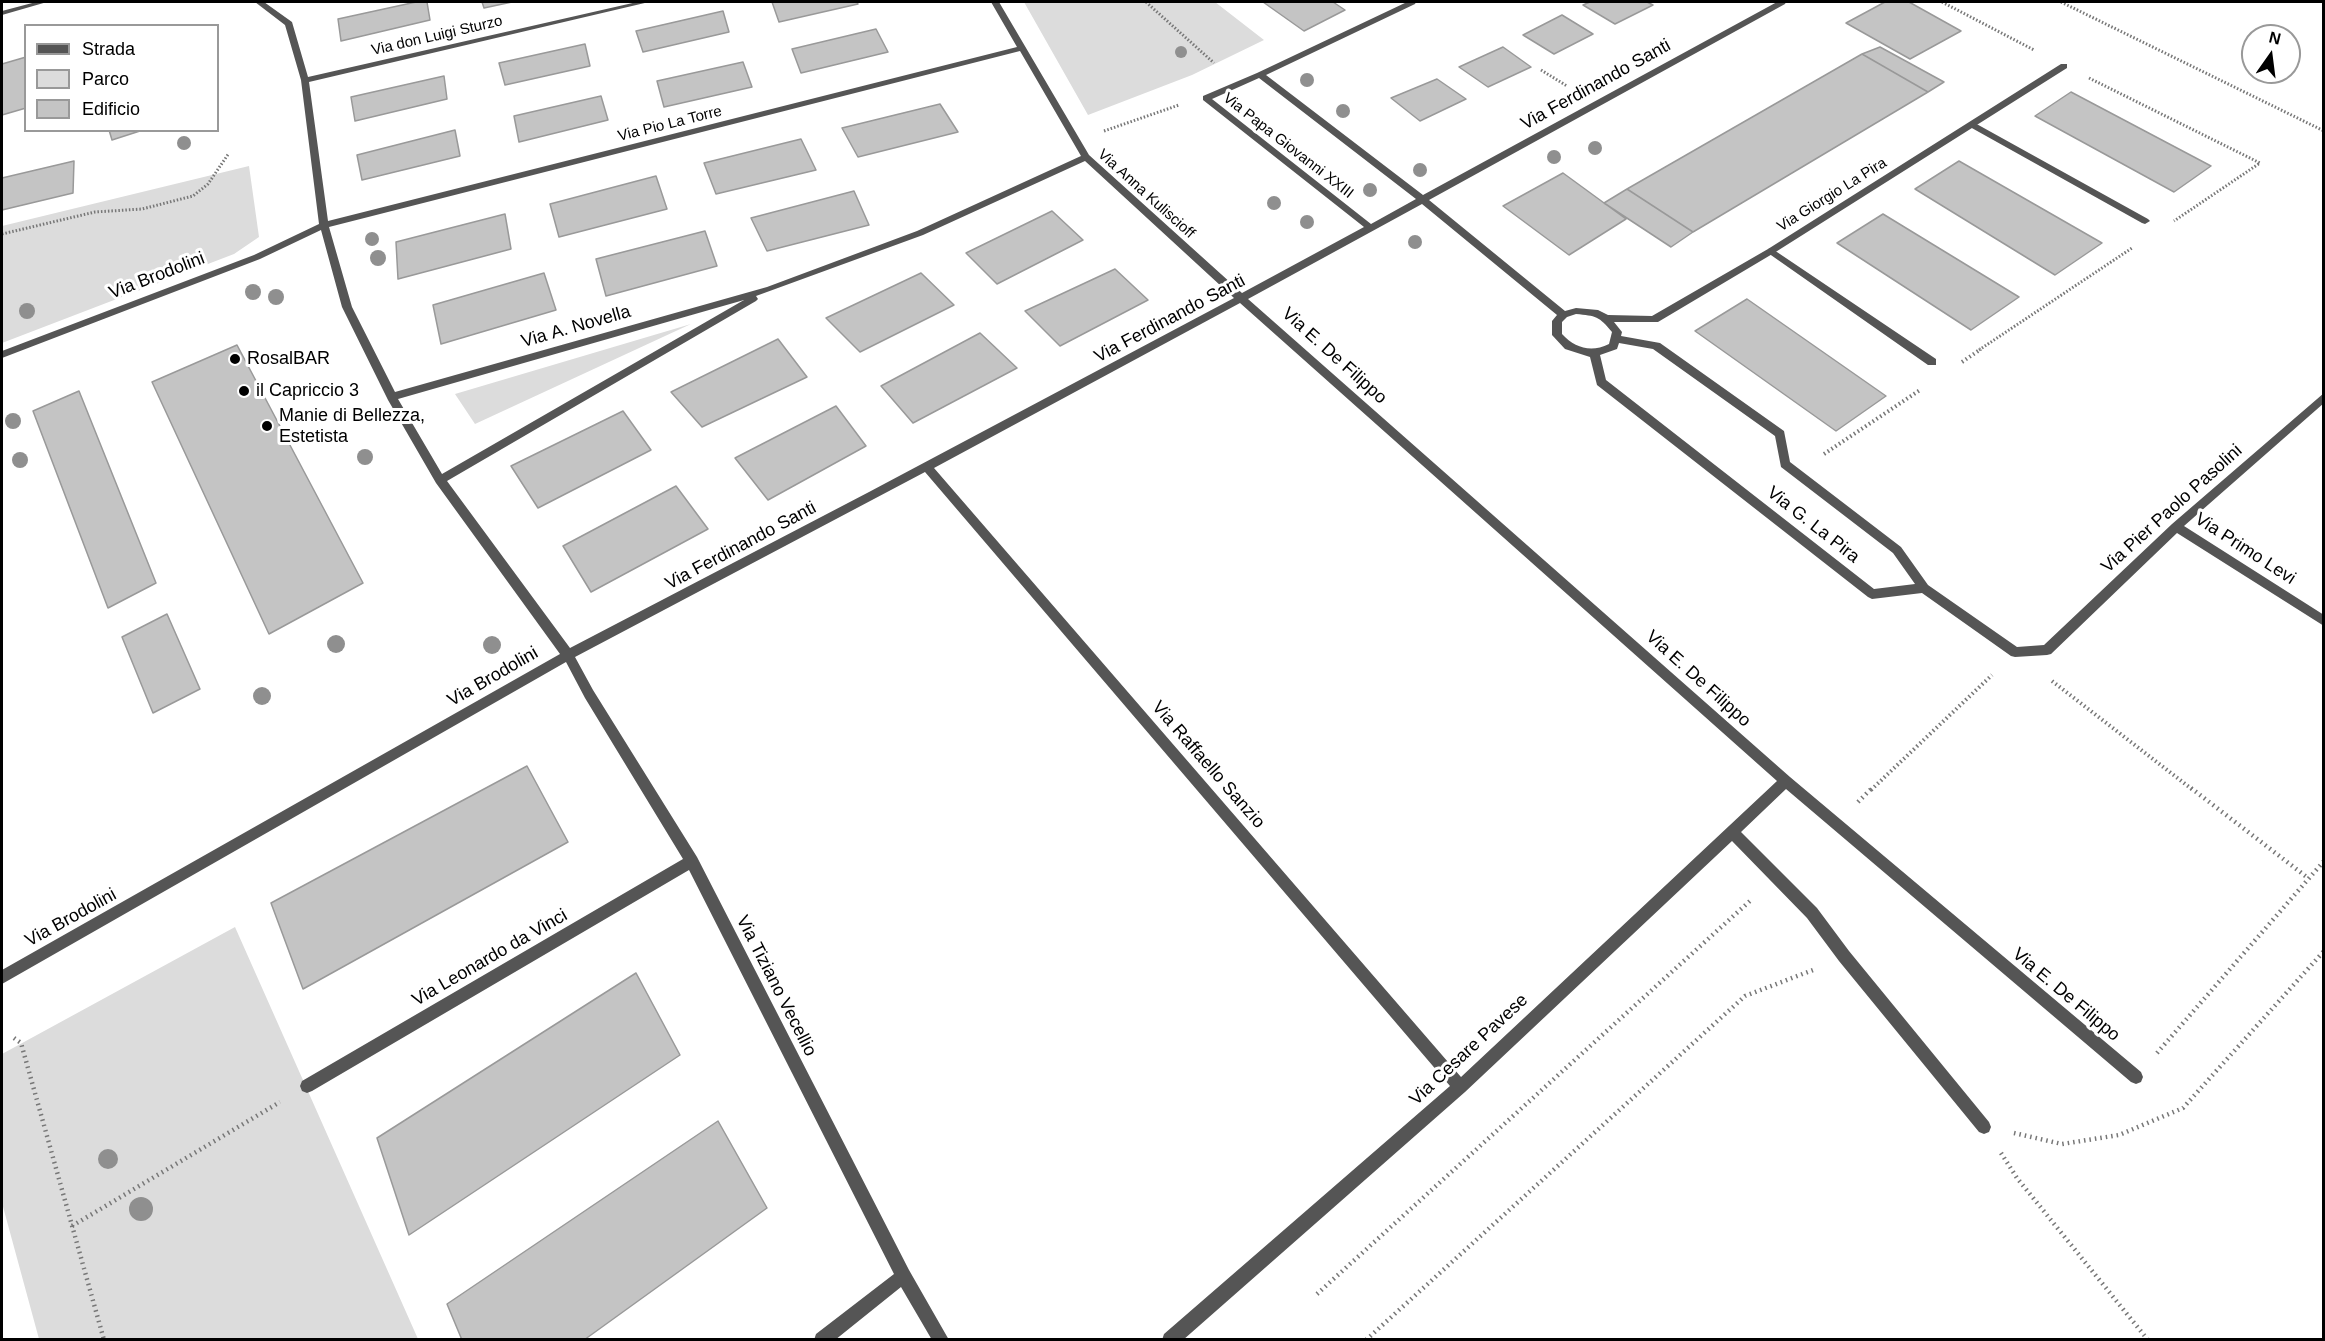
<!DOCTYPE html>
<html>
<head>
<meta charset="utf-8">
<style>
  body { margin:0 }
  #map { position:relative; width:2325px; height:1341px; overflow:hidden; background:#fff; font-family:Arial,sans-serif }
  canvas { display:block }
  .frame { position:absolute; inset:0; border:3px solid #000; pointer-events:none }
  .legend { position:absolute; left:24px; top:24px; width:195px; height:108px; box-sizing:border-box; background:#fff; border:2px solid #999; margin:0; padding:8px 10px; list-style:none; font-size:18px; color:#000 }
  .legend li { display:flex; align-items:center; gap:12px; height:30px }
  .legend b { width:30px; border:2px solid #999 }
  .north { position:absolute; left:2241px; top:24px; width:60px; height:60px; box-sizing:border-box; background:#fff; border:2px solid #999; border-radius:50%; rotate:14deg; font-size:16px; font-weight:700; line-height:24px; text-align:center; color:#000 }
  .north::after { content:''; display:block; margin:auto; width:21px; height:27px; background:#000; clip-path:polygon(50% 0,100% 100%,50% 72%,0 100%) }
</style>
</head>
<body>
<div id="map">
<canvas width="2325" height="1341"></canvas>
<div class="frame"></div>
<ul class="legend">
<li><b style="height:8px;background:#555"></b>Strada</li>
<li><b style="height:16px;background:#dcdcdc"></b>Parco</li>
<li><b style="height:16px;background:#c4c4c4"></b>Edificio</li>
</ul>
<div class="north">N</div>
</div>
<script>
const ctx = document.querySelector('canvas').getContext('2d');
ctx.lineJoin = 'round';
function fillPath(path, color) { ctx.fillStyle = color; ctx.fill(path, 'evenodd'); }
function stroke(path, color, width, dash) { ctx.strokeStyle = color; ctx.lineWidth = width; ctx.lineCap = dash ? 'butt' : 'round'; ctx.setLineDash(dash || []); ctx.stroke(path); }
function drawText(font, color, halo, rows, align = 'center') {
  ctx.font = font + ' Arial,sans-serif'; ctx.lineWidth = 6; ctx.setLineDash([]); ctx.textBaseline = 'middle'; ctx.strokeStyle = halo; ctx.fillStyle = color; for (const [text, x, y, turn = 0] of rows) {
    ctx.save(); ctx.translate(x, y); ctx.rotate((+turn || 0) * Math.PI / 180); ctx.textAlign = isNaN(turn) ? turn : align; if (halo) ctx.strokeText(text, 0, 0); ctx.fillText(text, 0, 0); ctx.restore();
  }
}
fillPath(new Path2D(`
  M 1024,2 L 1215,2 L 1264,40 L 1192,75 L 1088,115 Z
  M 249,166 L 259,237 L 234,254 L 2,343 L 2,226 Z
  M 691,324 L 475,424 L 455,394 Z
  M 235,927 L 418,1339 L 39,1339 L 2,1203 L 2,1054 Z`), '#dcdcdc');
const building = new Path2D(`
  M 416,2 L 427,2 L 430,20 L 341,41 L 338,19 Z
  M 482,2 L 512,2 L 484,8 Z
  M 772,2 L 857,2 L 858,4 L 779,22 Z
  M 1263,2 L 1333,2 L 1345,10 L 1304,31 Z
  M 1590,2 L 1647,2 L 1653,5 L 1615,24 L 1583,5 Z
  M 1885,2 L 1909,2 L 1961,31 L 1910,59 L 1846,23 Z
  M 723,11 L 729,32 L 643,52 L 636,31 Z
  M 1562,15 L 1593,34 L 1554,54 L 1523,35 Z
  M 876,29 L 888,52 L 801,73 L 792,49 Z
  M 585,44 L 590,66 L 505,85 L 499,63 Z
  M 1503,47 L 1531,67 L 1488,87 L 1459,67 Z
  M 1880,47 L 1944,82 L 1928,92 L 1862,54 Z
  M 1862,54 L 1928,92 L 1693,232 L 1627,189 Z
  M 26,57 L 26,108 L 2,115 L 2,64 Z
  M 743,62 L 752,87 L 664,107 L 657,81 Z
  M 444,76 L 447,99 L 355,121 L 351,97 Z
  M 1437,79 L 1466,99 L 1420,121 L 1391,98 Z
  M 2071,92 L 2211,166 L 2174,192 L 2035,116 Z
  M 601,96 L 608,120 L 519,142 L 514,116 Z
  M 940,104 L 958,132 L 858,157 L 842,128 Z
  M 109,130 L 143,130 L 112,140 Z
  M 455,130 L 460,156 L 362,180 L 357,155 Z
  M 801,139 L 816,170 L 716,194 L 704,163 Z
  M 74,161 L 73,193 L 2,210 L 2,178 Z
  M 1959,161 L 2102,243 L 2055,275 L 1915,189 Z
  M 1563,173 L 1626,219 L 1569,255 L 1503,206 Z
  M 656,176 L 667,209 L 559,237 L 550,204 Z
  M 1627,189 L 1693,232 L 1671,247 L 1604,203 Z
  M 854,191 L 869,225 L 767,251 L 751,218 Z
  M 1052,211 L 1083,240 L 997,284 L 966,253 Z
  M 505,214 L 511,249 L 398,279 L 396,242 Z
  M 1883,214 L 2019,297 L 1971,330 L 1837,243 Z
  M 705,231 L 717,266 L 606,296 L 596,259 Z
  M 1115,269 L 1148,300 L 1060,346 L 1025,311 Z
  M 544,273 L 556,310 L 441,344 L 433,305 Z
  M 921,273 L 954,305 L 860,352 L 826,318 Z
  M 1747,299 L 1886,396 L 1836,431 L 1695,331 Z
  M 980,333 L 1017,368 L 913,423 L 881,386 Z
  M 778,339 L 807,377 L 702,427 L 671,392 Z
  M 237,345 L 363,583 L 269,634 L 152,382 Z
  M 79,391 L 156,583 L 108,608 L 33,411 Z
  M 836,406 L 866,446 L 768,500 L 735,458 Z
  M 623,411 L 651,450 L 538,508 L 511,466 Z
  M 676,486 L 708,529 L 591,592 L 563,546 Z
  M 167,614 L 200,689 L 153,713 L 122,637 Z
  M 527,766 L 568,842 L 303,989 L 271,903 Z
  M 636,973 L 680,1055 L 409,1235 L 377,1138 Z
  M 718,1121 L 767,1208 L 584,1340 L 462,1340 L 447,1304 Z`);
fillPath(building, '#c4c4c4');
stroke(building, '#999', 1.5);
stroke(new Path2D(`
  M 1146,2 L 1214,63
  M 1942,2 L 2034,50
  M 2061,2 L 2324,131
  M 1541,70 L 1567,86
  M 2089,78 L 2260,163 L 2174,221
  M 1104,131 L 1179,105
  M 2,234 L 95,212 L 142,209 L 193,196 L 208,184 L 229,153
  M 1979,350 L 2132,248`), '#777', 3, [1.5, 2]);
stroke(new Path2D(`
  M 1962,362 L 1981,349
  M 1824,454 L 1920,390
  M 2052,681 L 2193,790
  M 1871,790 L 1992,675`), '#777', 4, [1.5, 3]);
stroke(new Path2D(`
  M 2191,788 L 2308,878
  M 1858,802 L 1872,788
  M 14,1038 L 21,1043 L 104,1340
  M 2157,1053 L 2324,861
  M 2014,1133 L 2062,1144 L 2119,1135 L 2183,1108 L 2324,951
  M 2001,1153 L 2017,1178 L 2148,1340
  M 72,1226 L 280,1102
  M 1317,1294 L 1751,900
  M 1366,1340 L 1745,996 L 1813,970`), '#777', 4.5, [1.5, 4]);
fillPath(new Path2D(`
  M 1973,122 L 2148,219 L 2150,221 L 2145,224 L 2142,223 L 1970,127 L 1969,125 Z
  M 1771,248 L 1936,359 L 1936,365 L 1928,365 L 1768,253 L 1768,249 Z`), '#555');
fillPath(new Path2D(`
  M 36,2 L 47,2 L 2,15 L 2,11 Z
  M 255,2 L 264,2 L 292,22 L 308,77 L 637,2 L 649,2 L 309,82 L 328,221 L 1017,47 L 991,2 L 999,2 L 1089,155 L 1242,293 L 1364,227 L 1203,100 L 1203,96 L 1257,73 L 1407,2 L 1416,2 L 1415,4 L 1266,75 L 1423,195 L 1777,2 L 1786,2 L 1785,4 L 1429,200 L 1565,311 L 1576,308 L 1598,310 L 1608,315 L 1652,316 L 1768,249 L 2061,64 L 2067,64 L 2067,68 L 1774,253 L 1658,322 L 1614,322 L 1622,332 L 1621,336 L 1660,343 L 1784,431 L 1790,462 L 1901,547 L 1928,585 L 2017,647 L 2044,645 L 2172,524 L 2324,393 L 2324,403 L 2184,526 L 2324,615 L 2324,626 L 2177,533 L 2051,654 L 2047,655 L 2015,657 L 2011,656 L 1922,593 L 1872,599 L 1868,597 L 1597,385 L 1590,357 L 1565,349 L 1552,335 L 1552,321 L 1557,315 L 1422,204 L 1248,299 L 1790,777 L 2141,1072 L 2143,1077 L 2141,1082 L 2136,1084 L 2131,1082 L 1786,789 L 1741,832 L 1817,908 L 1849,951 L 1989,1122 L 1991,1127 L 1989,1132 L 1984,1134 L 1979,1132 L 1839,961 L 1807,918 L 1732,841 L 1465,1092 L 1183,1340 L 1162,1340 L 1164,1334 L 1450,1086 L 925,472 L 575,657 L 593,690 L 697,857 L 909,1270 L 949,1340 L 932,1340 L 901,1287 L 835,1340 L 814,1340 L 816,1334 L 894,1274 L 689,870 L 312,1091 L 307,1093 L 302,1091 L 300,1086 L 302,1081 L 683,859 L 585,698 L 566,662 L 2,984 L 2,970 L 560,654 L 436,483 L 388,400 L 342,307 L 321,230 L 260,259 L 2,358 L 2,351 L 254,255 L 319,224 L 301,80 L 285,25 ZM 1020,51 L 1081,156 L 917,231 L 767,287 L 395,392 L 352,307 L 329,227 ZM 1259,78 L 1416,199 L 1371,224 L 1212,99 ZM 1085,161 L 1234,298 L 869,492 L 570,648 L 447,481 L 756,301 L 758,299 L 756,296 L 923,235 ZM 744,300 L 442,474 L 398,399 ZM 1240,303 L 1777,781 L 1461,1077 L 934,468 ZM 1576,314 C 1596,316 1599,316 1612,332 L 1609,344 C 1591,353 1575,348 1562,334 L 1562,322 L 1567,317 ZM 1619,343 L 1653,349 L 1775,436 L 1781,467 L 1893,553 L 1915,584 L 1874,589 L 1606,380 L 1600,355 L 1617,349 Z`), '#555');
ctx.fillStyle = '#8f8f8f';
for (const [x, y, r] of [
  [1181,52,6],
  [1307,80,7],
  [1343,111,7],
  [184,143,7],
  [1595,148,7],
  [1554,157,7],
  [1420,170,7],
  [1370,190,7],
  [1274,203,7],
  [1307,222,7],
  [372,239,7],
  [1415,242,7],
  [378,258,8],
  [253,292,8],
  [276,297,8],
  [27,311,8],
  [13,421,8],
  [365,457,8],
  [20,460,8],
  [336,644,9],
  [492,645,9],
  [262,696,9],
  [108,1159,10],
  [141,1209,12]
]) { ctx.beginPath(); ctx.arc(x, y, r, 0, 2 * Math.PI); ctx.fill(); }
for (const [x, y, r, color] of [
  [235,359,6,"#000"],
  [244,391,6,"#000"],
  [267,426,6,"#000"]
]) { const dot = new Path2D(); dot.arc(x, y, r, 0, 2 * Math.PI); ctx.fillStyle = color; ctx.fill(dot); stroke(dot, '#fff', 2); }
drawText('15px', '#000', '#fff', [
  ["Via don Luigi Sturzo",437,36,-13],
  ["Via Pio La Torre",670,124,-14],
  ["Via Papa Giovanni XXIII",1288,146,38],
  ["Via Anna Kuliscioff",1146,194,42],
  ["Via Giorgio La Pira",1832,195,-32]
]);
drawText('18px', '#000', '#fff', [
  ["Via Ferdinando Santi",1596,85,-29],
  ["Via Brodolini",157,276,-21],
  ["Via Ferdinando Santi",1170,319,-28],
  ["Via A. Novella",576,327,-16],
  ["Via E. De Filippo",1334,356,42],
  ["Via Pier Paolo Pasolini",2172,509,-42],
  ["Via G. La Pira",1813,525,38],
  ["Via Ferdinando Santi",741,546,-28],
  ["Via Primo Levi",2245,549,33],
  ["Via Brodolini",493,677,-30],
  ["Via E. De Filippo",1698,679,42],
  ["Via Raffaello Sanzio",1208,765,49],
  ["Via Brodolini",71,918,-29],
  ["Via Leonardo da Vinci",490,958,-30],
  ["Via Tiziano Vecellio",776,986,63],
  ["Via E. De Filippo",2066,995,40],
  ["Via Cesare Pavese",1469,1050,-43]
]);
drawText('18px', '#000', '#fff', [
  ["RosalBAR",247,359],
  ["il Capriccio 3",256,391],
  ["Manie di Bellezza,",279,416],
  ["Estetista",279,437]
], 'left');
</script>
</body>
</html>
